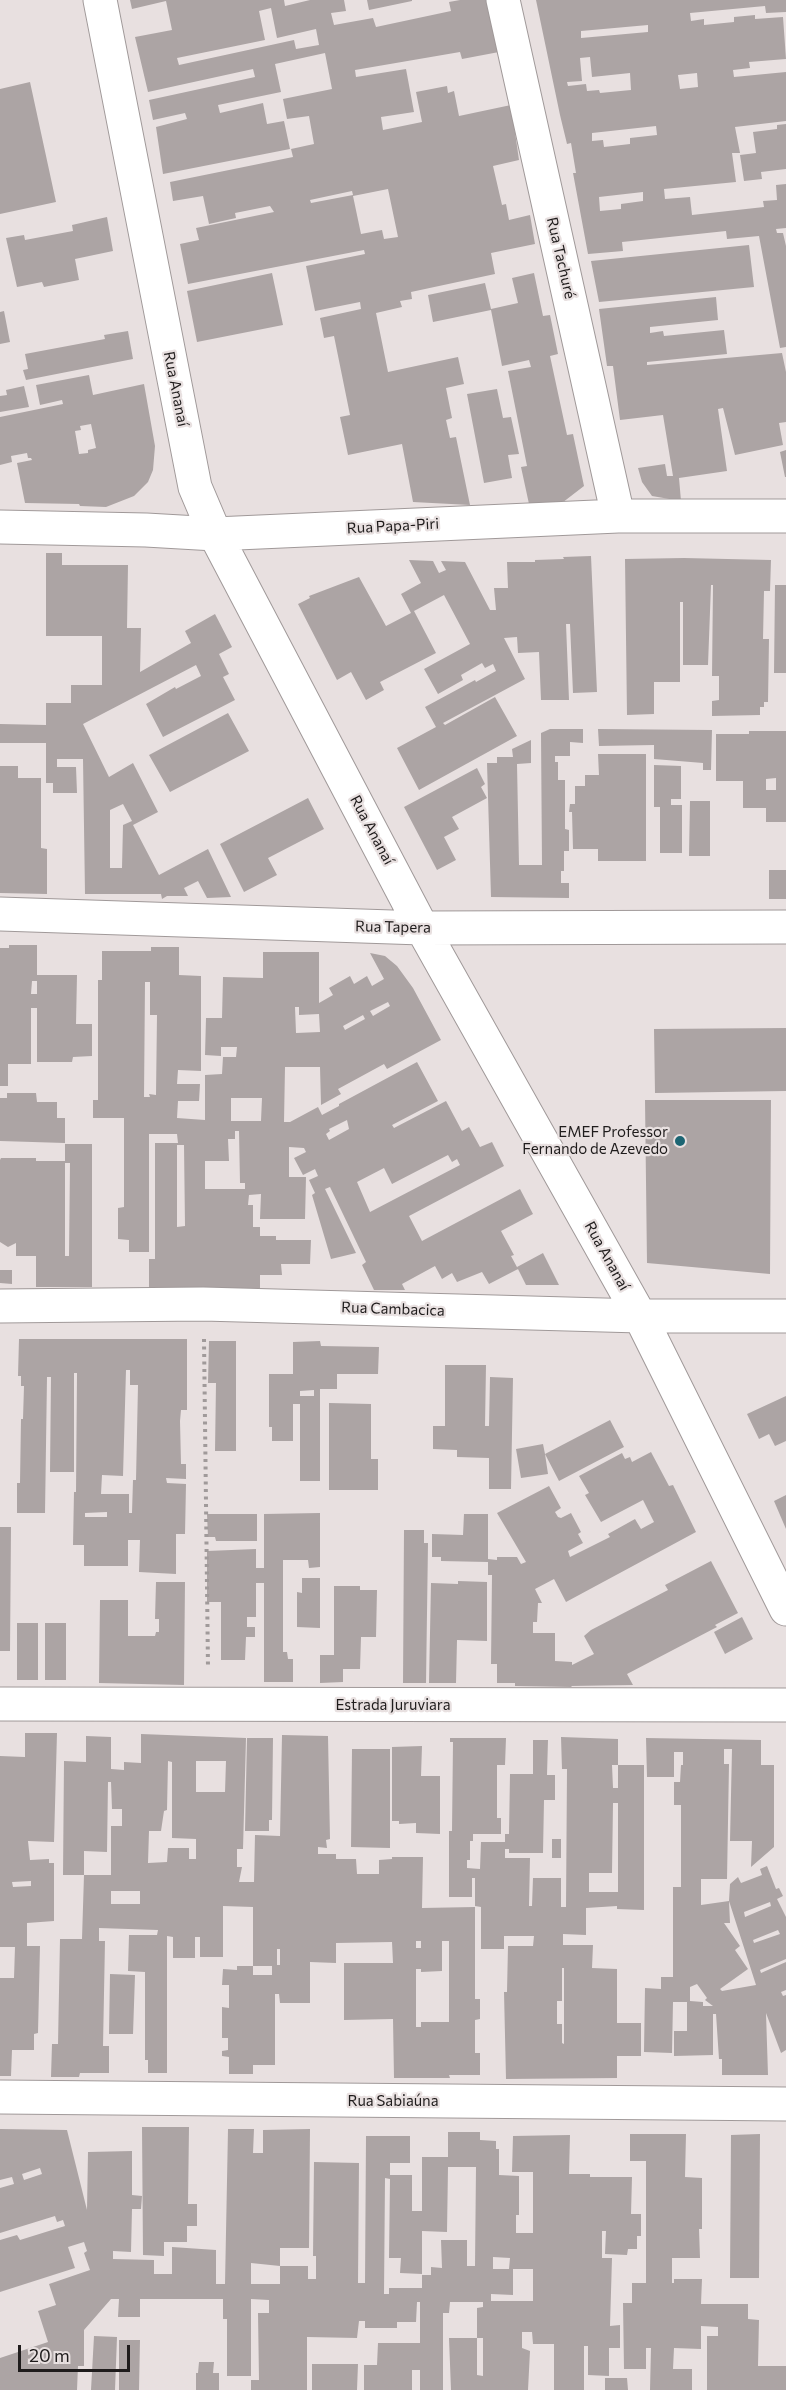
<!DOCTYPE html>
<html>
<head>
<meta charset="utf-8">
<style>
  body { margin:0 }
  #map { position:relative; width:786px; height:2390px; overflow:hidden; background:#e8e0e0; font-family:Commissioner,sans-serif }
  canvas { display:block }
  .scale { position:absolute; left:18px; top:2345px; width:112px; height:27px; box-sizing:border-box; border:3px solid #1f1c1c; border-top:0; padding-left:8px; font-size:18px; line-height:21px; white-space:nowrap; color:#1f1c1c; -webkit-text-stroke:4px #e8e0e0; paint-order:stroke }
</style>
</head>
<body>
<div id="map">
<canvas width="786" height="2390"></canvas>
<div class="scale">20 m</div>
</div>
<script>
const ctx = document.querySelector('canvas').getContext('2d');
ctx.lineJoin = 'round';
function fillPath(path, color) { ctx.fillStyle = color; ctx.fill(path, 'evenodd'); }
function stroke(path, color, width, dash) { ctx.strokeStyle = color; ctx.lineWidth = width; ctx.lineCap = dash ? 'butt' : 'round'; ctx.setLineDash(dash || []); ctx.stroke(path); }
function drawText(font, color, halo, rows, align = 'center') {
  ctx.font = font + ' Commissioner,sans-serif'; ctx.lineWidth = 4.5; ctx.setLineDash([]); ctx.textBaseline = 'middle'; ctx.strokeStyle = halo; ctx.fillStyle = color; for (const [text, x, y, turn = 0] of rows) {
    ctx.save(); ctx.translate(x, y); ctx.rotate((+turn || 0) * Math.PI / 180); ctx.textAlign = isNaN(turn) ? turn : align; if (halo) ctx.strokeText(text, 0, 0); ctx.fillText(text, 0, 0); ctx.restore();
  }
}
fillPath(new Path2D(`
  M 130,0 L 284,0 L 285,6 L 310,0 L 344,0 L 346,11 L 331,13 L 334,25 L 373,18 L 376,27 L 451,11 L 449,2 L 460,0 L 488,0 L 499,52 L 462,59 L 460,52 L 355,70 L 356,77 L 406,69 L 414,112 L 381,117 L 383,130 L 422,122 L 416,92 L 447,86 L 448,93 L 454,91 L 459,116 L 511,105 L 519,160 L 493,166 L 502,205 L 506,204 L 509,220 L 530,215 L 535,244 L 491,253 L 495,274 L 411,292 L 412,299 L 400,301 L 402,307 L 376,313 L 388,372 L 458,357 L 464,384 L 446,388 L 452,418 L 446,420 L 450,438 L 456,437 L 470,505 L 413,502 L 402,444 L 348,455 L 340,417 L 350,415 L 334,336 L 324,338 L 320,318 L 361,309 L 360,302 L 315,311 L 306,266 L 365,254 L 364,250 L 188,284 L 180,244 L 199,240 L 196,228 L 274,212 L 270,206 L 235,213 L 236,218 L 209,224 L 203,196 L 173,201 L 170,182 L 293,157 L 291,149 L 314,144 L 309,116 L 287,119 L 283,99 L 332,89 L 325,53 L 275,64 L 281,92 L 218,105 L 220,113 L 263,103 L 267,124 L 284,121 L 290,149 L 163,174 L 156,127 L 187,119 L 185,113 L 153,120 L 149,100 L 255,77 L 253,69 L 148,92 L 135,37 L 172,30 L 166,1 L 132,9 ZM 271,8 L 277,38 L 316,29 L 319,45 L 296,49 L 294,40 L 179,65 L 177,58 L 265,40 L 259,11 ZM 388,189 L 398,237 L 384,239 L 382,230 L 361,234 L 353,196 ZM 352,191 L 353,195 L 311,203 L 310,200 Z
  M 367,0 L 412,0 L 412,1 L 369,10 Z
  M 536,0 L 786,0 L 786,12 L 766,13 L 765,6 L 690,13 L 691,21 L 704,19 L 704,25 L 734,22 L 734,17 L 755,15 L 755,19 L 783,17 L 786,59 L 749,62 L 750,68 L 733,70 L 734,77 L 786,72 L 786,121 L 735,127 L 740,153 L 732,153 L 736,182 L 664,189 L 665,199 L 690,197 L 692,215 L 764,207 L 763,201 L 777,200 L 776,185 L 786,184 L 786,228 L 776,229 L 777,233 L 783,233 L 786,246 L 786,347 L 780,348 L 759,236 L 727,239 L 726,231 L 622,242 L 623,251 L 588,254 L 573,173 L 576,173 L 571,143 L 567,144 L 560,115 ZM 648,25 L 648,32 L 581,38 L 581,31 ZM 590,57 L 592,77 L 630,73 L 631,90 L 600,93 L 599,90 L 587,91 L 586,84 L 568,86 L 567,82 L 582,81 L 580,58 ZM 697,73 L 698,87 L 680,89 L 678,75 ZM 656,126 L 657,135 L 630,138 L 630,144 L 604,147 L 603,140 L 592,141 L 592,133 ZM 643,192 L 643,201 L 621,204 L 621,209 L 600,211 L 599,197 Z
  M 30,82 L 56,202 L 0,214 L 0,89 Z
  M 786,124 L 786,169 L 761,172 L 762,179 L 744,181 L 740,155 L 756,153 L 753,132 L 777,129 L 777,125 Z
  M 107,217 L 113,251 L 75,259 L 79,280 L 44,287 L 42,282 L 17,287 L 6,238 L 24,235 L 25,240 L 73,231 L 72,225 Z
  M 749,245 L 754,287 L 599,302 L 591,261 Z
  M 272,273 L 283,325 L 197,342 L 187,291 Z
  M 534,273 L 543,316 L 550,315 L 558,354 L 550,356 L 567,435 L 573,434 L 584,486 L 558,506 L 529,504 L 521,467 L 527,466 L 508,371 L 531,367 L 529,360 L 502,366 L 491,310 L 433,322 L 428,295 L 485,283 L 491,309 L 518,303 L 512,278 Z
  M 716,297 L 718,320 L 650,327 L 650,333 L 663,331 L 664,336 L 724,330 L 727,354 L 647,362 L 647,365 L 782,353 L 786,372 L 786,422 L 779,423 L 783,445 L 735,455 L 723,408 L 718,409 L 727,471 L 679,478 L 681,501 L 652,496 L 642,482 L 638,468 L 665,464 L 667,476 L 673,476 L 663,415 L 620,420 L 613,366 L 607,366 L 599,309 Z
  M 4,311 L 10,342 L 0,344 L 0,312 Z
  M 128,331 L 133,359 L 26,380 L 23,370 L 28,369 L 25,354 L 105,339 L 104,335 Z
  M 89,375 L 93,395 L 144,384 L 155,446 L 153,470 L 148,482 L 134,496 L 106,507 L 80,506 L 79,504 L 25,503 L 17,463 L 32,460 L 31,458 L 28,458 L 27,453 L 11,456 L 12,462 L 0,465 L 0,417 L 63,404 L 62,400 L 40,405 L 36,385 ZM 91,424 L 96,448 L 88,450 L 88,453 L 79,454 L 75,431 L 81,430 L 80,426 Z
  M 24,386 L 29,407 L 0,412 L 0,396 L 7,395 L 6,390 Z
  M 497,389 L 503,418 L 511,417 L 519,454 L 508,455 L 512,478 L 484,483 L 467,394 Z
  M 786,450 L 786,477 L 785,477 L 780,452 Z
  M 46,553 L 62,553 L 62,565 L 128,565 L 127,628 L 141,628 L 140,672 L 191,643 L 185,631 L 215,614 L 232,647 L 219,654 L 229,674 L 223,677 L 235,700 L 163,737 L 146,704 L 175,687 L 176,689 L 201,676 L 196,665 L 83,724 L 109,777 L 133,763 L 158,812 L 133,825 L 159,875 L 208,849 L 231,897 L 207,898 L 198,881 L 184,888 L 188,896 L 167,896 L 162,899 L 161,894 L 85,894 L 83,759 L 57,759 L 57,767 L 76,767 L 77,793 L 53,793 L 53,783 L 46,783 L 46,743 L 0,743 L 0,724 L 46,725 L 46,703 L 71,703 L 71,685 L 102,685 L 102,636 L 46,636 ZM 123,804 L 132,821 L 123,825 L 122,868 L 110,868 L 110,810 Z
  M 591,556 L 597,692 L 573,693 L 570,624 L 566,624 L 569,700 L 541,700 L 539,652 L 518,653 L 517,637 L 504,638 L 525,679 L 443,723 L 445,725 L 495,697 L 517,736 L 419,790 L 397,748 L 436,727 L 425,707 L 475,680 L 476,682 L 496,671 L 493,664 L 485,668 L 482,663 L 461,675 L 463,680 L 438,694 L 424,669 L 470,644 L 444,595 L 414,611 L 436,653 L 380,682 L 384,690 L 366,700 L 351,672 L 337,680 L 298,604 L 310,598 L 309,596 L 359,577 L 386,626 L 411,613 L 401,594 L 421,583 L 409,560 L 433,561 L 439,573 L 446,570 L 441,561 L 465,562 L 490,610 L 496,610 L 494,588 L 508,588 L 507,562 L 535,562 L 535,560 L 564,559 L 563,557 Z
  M 684,558 L 771,560 L 770,591 L 764,591 L 763,639 L 769,639 L 768,702 L 764,702 L 764,707 L 760,707 L 760,715 L 712,716 L 712,701 L 719,700 L 719,676 L 712,676 L 713,585 L 711,585 L 708,665 L 683,665 L 683,602 L 680,602 L 680,682 L 654,682 L 654,714 L 627,715 L 625,559 Z
  M 775,585 L 786,585 L 786,673 L 774,673 Z
  M 228,713 L 249,751 L 170,792 L 149,755 Z
  M 550,729 L 583,729 L 583,743 L 570,742 L 570,756 L 555,756 L 555,762 L 558,762 L 558,780 L 565,780 L 565,829 L 569,830 L 569,851 L 564,851 L 564,871 L 561,871 L 561,883 L 569,883 L 569,898 L 491,897 L 487,763 L 497,763 L 497,757 L 513,757 L 512,749 L 531,740 L 531,763 L 517,764 L 519,865 L 542,865 L 541,733 Z
  M 598,729 L 712,730 L 711,770 L 703,770 L 703,763 L 654,759 L 654,745 L 599,746 Z
  M 749,731 L 786,731 L 786,822 L 766,822 L 766,808 L 743,808 L 743,781 L 716,781 L 716,734 L 749,734 ZM 776,778 L 776,790 L 766,790 L 766,779 Z
  M 598,754 L 646,754 L 646,861 L 598,861 L 598,849 L 573,849 L 572,812 L 569,812 L 570,804 L 575,804 L 575,786 L 585,786 L 585,775 L 599,775 Z
  M 654,765 L 681,766 L 681,799 L 671,799 L 671,805 L 682,805 L 682,853 L 660,853 L 660,807 L 654,807 Z
  M 0,766 L 18,766 L 18,778 L 41,778 L 41,848 L 47,849 L 47,894 L 0,893 Z
  M 477,768 L 485,784 L 481,787 L 487,798 L 452,817 L 459,829 L 444,837 L 456,860 L 437,870 L 404,807 Z
  M 308,798 L 324,829 L 268,858 L 277,875 L 244,892 L 220,844 Z
  M 690,801 L 710,801 L 710,856 L 689,856 Z
  M 769,870 L 786,870 L 786,899 L 769,899 Z
  M 9,945 L 37,945 L 37,975 L 77,975 L 76,1024 L 92,1024 L 92,1056 L 73,1057 L 72,1062 L 37,1062 L 37,1008 L 31,1008 L 31,1064 L 8,1064 L 8,1086 L 0,1086 L 0,948 L 9,948 ZM 32,981 L 37,981 L 37,994 L 31,994 Z
  M 151,947 L 179,947 L 179,975 L 201,976 L 201,1071 L 178,1070 L 177,1084 L 200,1084 L 199,1101 L 178,1101 L 177,1118 L 205,1120 L 205,1075 L 222,1074 L 223,1057 L 236,1057 L 237,1047 L 221,1047 L 221,1056 L 205,1055 L 206,1018 L 222,1018 L 223,977 L 263,978 L 263,952 L 319,952 L 319,1003 L 333,995 L 329,988 L 350,976 L 354,984 L 367,976 L 372,986 L 384,979 L 370,953 L 385,956 L 397,966 L 413,988 L 441,1040 L 387,1069 L 384,1064 L 338,1089 L 341,1094 L 321,1105 L 320,1067 L 285,1067 L 284,1122 L 290,1122 L 318,1107 L 322,1115 L 339,1106 L 339,1104 L 417,1062 L 438,1101 L 392,1125 L 394,1128 L 446,1101 L 462,1131 L 469,1127 L 480,1147 L 492,1142 L 504,1166 L 409,1216 L 422,1241 L 520,1189 L 533,1214 L 501,1231 L 514,1255 L 511,1256 L 518,1269 L 489,1284 L 482,1272 L 457,1282 L 452,1273 L 442,1279 L 435,1266 L 402,1284 L 405,1290 L 374,1290 L 362,1265 L 366,1262 L 330,1187 L 325,1189 L 356,1253 L 331,1259 L 312,1195 L 315,1193 L 309,1180 L 318,1176 L 315,1169 L 303,1175 L 294,1158 L 306,1152 L 304,1148 L 289,1147 L 289,1177 L 306,1177 L 305,1219 L 260,1219 L 261,1194 L 249,1195 L 248,1205 L 253,1205 L 253,1227 L 260,1227 L 260,1236 L 276,1236 L 276,1240 L 311,1240 L 310,1264 L 281,1264 L 282,1275 L 260,1275 L 260,1288 L 149,1288 L 149,1259 L 155,1259 L 155,1143 L 178,1143 L 177,1134 L 149,1134 L 149,1252 L 129,1252 L 129,1240 L 118,1239 L 118,1208 L 124,1207 L 124,1118 L 93,1118 L 93,1100 L 98,1100 L 98,980 L 102,980 L 102,951 L 151,951 ZM 145,982 L 150,982 L 150,1015 L 157,1015 L 156,1095 L 149,1094 L 150,1097 L 144,1097 ZM 388,1002 L 390,1006 L 373,1016 L 370,1011 ZM 295,1007 L 299,1007 L 299,1015 L 319,1014 L 320,1032 L 296,1033 ZM 363,1015 L 365,1019 L 345,1030 L 343,1026 ZM 231,1098 L 262,1098 L 261,1121 L 231,1121 ZM 347,1120 L 349,1129 L 329,1140 L 326,1134 L 330,1131 L 329,1129 ZM 235,1131 L 239,1131 L 240,1183 L 245,1183 L 245,1189 L 205,1189 L 205,1161 L 229,1161 L 228,1139 L 235,1139 ZM 177,1145 L 184,1145 L 185,1226 L 177,1227 ZM 448,1155 L 452,1162 L 457,1159 L 460,1165 L 370,1212 L 357,1182 L 384,1168 L 392,1184 Z
  M 786,1028 L 786,1091 L 655,1093 L 654,1029 Z
  M 7,1093 L 36,1093 L 37,1102 L 57,1102 L 57,1118 L 65,1118 L 65,1143 L 0,1141 L 0,1098 L 7,1098 Z
  M 645,1100 L 771,1100 L 770,1274 L 647,1263 Z
  M 65,1144 L 92,1144 L 92,1287 L 36,1287 L 36,1256 L 16,1256 L 16,1243 L 8,1247 L 0,1242 L 0,1160 L 1,1158 L 36,1158 L 36,1161 L 65,1161 L 65,1256 L 69,1256 L 70,1163 L 65,1163 Z
  M 543,1253 L 559,1285 L 526,1285 L 517,1267 Z
  M 0,1270 L 12,1270 L 12,1284 L 0,1283 Z
  M 19,1339 L 187,1339 L 187,1410 L 181,1410 L 180,1421 L 181,1464 L 186,1464 L 186,1479 L 166,1478 L 167,1483 L 186,1484 L 185,1534 L 176,1534 L 176,1574 L 139,1572 L 140,1540 L 128,1540 L 128,1566 L 84,1566 L 84,1545 L 73,1545 L 74,1492 L 76,1492 L 77,1373 L 74,1373 L 74,1472 L 50,1472 L 51,1377 L 47,1377 L 45,1513 L 17,1513 L 17,1483 L 20,1483 L 21,1419 L 23,1419 L 24,1386 L 21,1386 L 21,1376 L 18,1376 ZM 126,1370 L 130,1370 L 130,1385 L 138,1385 L 136,1480 L 133,1480 L 132,1513 L 129,1513 L 129,1494 L 101,1494 L 102,1475 L 123,1476 ZM 107,1512 L 107,1517 L 85,1517 L 85,1513 Z
  M 209,1341 L 236,1341 L 236,1451 L 215,1451 L 216,1383 L 208,1383 Z
  M 320,1341 L 321,1346 L 379,1347 L 378,1374 L 337,1374 L 337,1389 L 320,1389 L 320,1481 L 300,1481 L 300,1404 L 293,1404 L 293,1441 L 272,1441 L 272,1427 L 269,1427 L 269,1374 L 293,1374 L 293,1342 ZM 314,1390 L 314,1396 L 300,1396 L 300,1391 Z
  M 445,1365 L 486,1365 L 485,1426 L 489,1426 L 490,1377 L 513,1378 L 511,1489 L 489,1489 L 489,1458 L 457,1457 L 457,1450 L 433,1449 L 433,1426 L 445,1426 Z
  M 786,1396 L 786,1441 L 775,1446 L 769,1434 L 759,1439 L 747,1414 Z
  M 329,1403 L 371,1404 L 371,1459 L 378,1459 L 378,1490 L 329,1490 Z
  M 610,1420 L 624,1447 L 559,1481 L 545,1454 L 548,1474 L 521,1478 L 516,1449 L 543,1444 L 545,1454 Z
  M 651,1452 L 669,1486 L 673,1485 L 696,1532 L 566,1602 L 554,1579 L 535,1589 L 542,1603 L 538,1603 L 537,1622 L 533,1622 L 533,1633 L 555,1633 L 555,1661 L 572,1662 L 572,1665 L 594,1654 L 584,1636 L 591,1630 L 668,1590 L 665,1585 L 711,1561 L 738,1613 L 715,1625 L 717,1627 L 627,1674 L 633,1685 L 571,1686 L 572,1687 L 515,1686 L 515,1683 L 497,1683 L 497,1664 L 491,1664 L 492,1575 L 488,1575 L 488,1562 L 441,1561 L 441,1557 L 432,1557 L 432,1534 L 463,1535 L 464,1514 L 488,1514 L 488,1559 L 497,1560 L 497,1557 L 517,1557 L 521,1564 L 526,1562 L 497,1513 L 549,1486 L 561,1508 L 555,1512 L 558,1517 L 561,1518 L 571,1513 L 581,1532 L 578,1534 L 583,1543 L 568,1551 L 570,1557 L 610,1537 L 608,1534 L 635,1519 L 641,1529 L 654,1522 L 643,1500 L 601,1522 L 585,1495 L 589,1493 L 579,1476 L 622,1453 L 625,1459 L 630,1457 L 632,1462 Z
  M 786,1495 L 786,1529 L 774,1501 Z
  M 320,1513 L 320,1567 L 309,1568 L 308,1560 L 283,1560 L 283,1652 L 287,1652 L 288,1659 L 293,1659 L 293,1682 L 264,1682 L 264,1583 L 256,1583 L 256,1617 L 247,1617 L 247,1627 L 255,1627 L 255,1637 L 246,1637 L 245,1660 L 221,1660 L 221,1602 L 207,1602 L 207,1551 L 256,1549 L 256,1568 L 264,1568 L 264,1514 Z
  M 207,1514 L 257,1514 L 257,1541 L 216,1541 L 215,1537 L 208,1537 Z
  M 0,1527 L 11,1527 L 10,1651 L 0,1651 Z
  M 404,1530 L 424,1530 L 424,1543 L 428,1543 L 426,1683 L 403,1683 Z
  M 302,1578 L 320,1578 L 320,1628 L 297,1627 L 297,1592 L 302,1593 Z
  M 458,1581 L 487,1582 L 487,1641 L 457,1640 L 456,1683 L 429,1683 L 431,1583 L 458,1584 Z
  M 156,1582 L 185,1582 L 184,1685 L 99,1683 L 100,1600 L 128,1600 L 128,1636 L 155,1636 L 156,1632 L 159,1632 L 159,1619 L 155,1619 Z
  M 334,1586 L 360,1586 L 360,1590 L 377,1590 L 376,1637 L 361,1637 L 360,1669 L 343,1669 L 343,1682 L 320,1683 L 320,1655 L 334,1655 Z
  M 742,1617 L 753,1639 L 725,1654 L 714,1632 Z
  M 17,1623 L 38,1623 L 38,1680 L 17,1680 Z
  M 45,1623 L 66,1623 L 66,1680 L 45,1680 Z
  M 25,1733 L 57,1733 L 54,1842 L 28,1841 L 30,1860 L 49,1859 L 49,1863 L 54,1863 L 54,1921 L 27,1923 L 27,1946 L 40,1946 L 38,2033 L 34,2034 L 34,2050 L 12,2050 L 11,2076 L 0,2076 L 0,1978 L 14,1978 L 15,1947 L 0,1947 L 0,1756 L 25,1757 ZM 31,1881 L 31,1886 L 13,1887 L 12,1882 Z
  M 141,1734 L 246,1738 L 243,1849 L 237,1849 L 237,1867 L 242,1867 L 239,1882 L 254,1882 L 255,1835 L 280,1836 L 282,1735 L 328,1736 L 330,1839 L 326,1840 L 327,1848 L 318,1847 L 318,1854 L 336,1854 L 336,1859 L 356,1859 L 357,1874 L 379,1874 L 379,1860 L 392,1859 L 392,1857 L 423,1857 L 422,1908 L 475,1907 L 475,1999 L 480,1999 L 480,2019 L 475,2020 L 475,2053 L 480,2053 L 480,2075 L 449,2075 L 450,2078 L 394,2078 L 393,2019 L 344,2020 L 344,1963 L 393,1963 L 392,1942 L 336,1943 L 336,1963 L 310,1962 L 310,2003 L 280,2003 L 279,1994 L 275,1994 L 275,2065 L 253,2065 L 253,2074 L 229,2074 L 229,2057 L 222,2056 L 222,2051 L 228,2050 L 228,2038 L 222,2038 L 222,2007 L 229,2008 L 229,1985 L 222,1985 L 223,1969 L 237,1970 L 237,1966 L 253,1966 L 253,1907 L 223,1906 L 223,1957 L 200,1957 L 200,1937 L 195,1937 L 195,1958 L 173,1958 L 173,1937 L 167,1936 L 167,2073 L 148,2073 L 148,2060 L 145,2060 L 145,1972 L 128,1971 L 129,1935 L 157,1935 L 158,1930 L 99,1928 L 99,1941 L 105,1941 L 103,2046 L 109,2046 L 109,2073 L 80,2073 L 79,2077 L 51,2077 L 52,2044 L 58,2044 L 60,1939 L 82,1939 L 84,1875 L 63,1875 L 64,1761 L 86,1762 L 86,1736 L 111,1737 L 111,1769 L 124,1770 L 124,1762 L 141,1763 ZM 168,1761 L 172,1762 L 172,1838 L 196,1839 L 196,1859 L 189,1859 L 189,1848 L 168,1848 L 167,1862 L 148,1863 L 149,1831 L 161,1831 L 164,1811 L 167,1810 ZM 196,1761 L 226,1761 L 225,1792 L 196,1792 ZM 108,1782 L 111,1782 L 112,1809 L 122,1809 L 122,1826 L 111,1826 L 111,1875 L 84,1875 L 84,1851 L 107,1852 ZM 111,1891 L 140,1891 L 140,1904 L 111,1904 ZM 416,1941 L 421,1941 L 421,1948 L 416,1948 ZM 442,1941 L 449,1941 L 449,2022 L 421,2022 L 421,2027 L 416,2027 L 416,1969 L 421,1969 L 421,1972 L 442,1971 ZM 277,1949 L 280,1949 L 280,1965 L 277,1965 ZM 253,1966 L 272,1966 L 272,1975 L 253,1975 Z
  M 561,1737 L 618,1739 L 618,1765 L 612,1765 L 613,1788 L 618,1788 L 618,1765 L 644,1765 L 644,1910 L 617,1909 L 617,1906 L 586,1908 L 586,1935 L 563,1934 L 563,1945 L 593,1945 L 592,1968 L 617,1969 L 617,2023 L 641,2023 L 641,2056 L 617,2056 L 617,2078 L 506,2079 L 504,1992 L 507,1992 L 508,1946 L 533,1946 L 534,1936 L 504,1936 L 504,1949 L 481,1949 L 481,1907 L 475,1906 L 475,1878 L 472,1878 L 472,1897 L 449,1897 L 449,1831 L 452,1831 L 453,1742 L 450,1742 L 450,1738 L 506,1738 L 505,1765 L 497,1765 L 497,1818 L 501,1818 L 501,1834 L 473,1834 L 473,1841 L 470,1841 L 470,1860 L 467,1860 L 467,1868 L 480,1869 L 481,1842 L 505,1842 L 505,1834 L 509,1834 L 510,1774 L 533,1774 L 533,1740 L 548,1740 L 547,1775 L 555,1775 L 555,1800 L 544,1800 L 543,1853 L 509,1853 L 509,1849 L 505,1849 L 505,1858 L 530,1858 L 529,1906 L 532,1906 L 533,1878 L 561,1878 L 561,1907 L 566,1907 L 567,1769 L 562,1769 ZM 613,1803 L 618,1803 L 618,1892 L 589,1892 L 589,1873 L 612,1873 ZM 562,1968 L 564,1968 L 564,2044 L 562,2043 L 562,2024 L 557,2024 L 557,2001 L 562,2001 Z
  M 247,1738 L 273,1738 L 272,1820 L 269,1820 L 269,1831 L 245,1831 Z
  M 646,1738 L 761,1740 L 761,1765 L 774,1765 L 774,1847 L 751,1867 L 752,1841 L 730,1841 L 732,1749 L 724,1749 L 724,1764 L 729,1764 L 727,1879 L 701,1879 L 701,1905 L 729,1901 L 730,1884 L 738,1877 L 741,1883 L 762,1875 L 760,1869 L 767,1866 L 776,1889 L 779,1888 L 783,1896 L 777,1899 L 786,1917 L 786,1959 L 760,1970 L 761,1973 L 786,1962 L 786,1990 L 781,1992 L 783,1996 L 786,1995 L 786,2050 L 781,2053 L 766,2013 L 768,2075 L 722,2075 L 722,2059 L 719,2059 L 716,2014 L 713,2014 L 713,2055 L 674,2056 L 674,2031 L 687,2031 L 687,2002 L 673,2002 L 672,2053 L 644,2052 L 645,1988 L 661,1989 L 661,1977 L 673,1977 L 673,1887 L 681,1887 L 681,1805 L 674,1805 L 674,1782 L 680,1782 L 681,1765 L 683,1765 L 683,1752 L 674,1752 L 674,1777 L 647,1777 ZM 729,1901 L 756,1985 L 722,1991 L 720,1989 L 748,1969 L 735,1950 L 740,1946 L 724,1923 L 730,1923 ZM 770,1902 L 771,1906 L 745,1917 L 744,1912 ZM 778,1930 L 780,1934 L 754,1943 L 753,1940 ZM 697,1984 L 707,1998 L 705,2000 L 713,2006 L 703,2006 L 703,2002 L 690,2001 L 690,1987 Z
  M 422,1746 L 421,1776 L 440,1776 L 440,1834 L 416,1833 L 416,1823 L 399,1824 L 399,1821 L 392,1821 L 392,1747 Z
  M 352,1749 L 390,1749 L 390,1848 L 351,1847 Z
  M 552,1839 L 561,1839 L 561,1858 L 552,1858 Z
  M 110,1974 L 135,1975 L 133,2034 L 109,2034 Z
  M 142,2127 L 189,2127 L 188,2204 L 197,2204 L 197,2226 L 187,2226 L 187,2242 L 164,2242 L 164,2256 L 143,2255 Z
  M 0,2129 L 67,2130 L 87,2210 L 88,2152 L 132,2151 L 132,2195 L 142,2196 L 141,2209 L 132,2209 L 131,2252 L 113,2251 L 113,2259 L 154,2260 L 154,2274 L 172,2274 L 172,2247 L 216,2250 L 216,2284 L 225,2284 L 228,2129 L 254,2129 L 253,2153 L 263,2153 L 263,2130 L 310,2129 L 309,2248 L 280,2248 L 280,2266 L 251,2263 L 251,2284 L 280,2284 L 280,2266 L 308,2266 L 308,2279 L 316,2279 L 316,2256 L 313,2256 L 314,2162 L 359,2163 L 358,2283 L 365,2283 L 366,2136 L 410,2136 L 410,2163 L 390,2163 L 390,2175 L 412,2175 L 412,2211 L 422,2211 L 422,2157 L 448,2157 L 448,2132 L 480,2132 L 480,2140 L 496,2141 L 496,2149 L 499,2149 L 499,2175 L 519,2176 L 519,2215 L 516,2215 L 516,2233 L 533,2233 L 533,2172 L 512,2172 L 513,2136 L 570,2135 L 569,2174 L 590,2174 L 590,2177 L 632,2177 L 631,2214 L 641,2214 L 641,2236 L 637,2236 L 637,2249 L 628,2249 L 627,2255 L 605,2254 L 606,2231 L 602,2231 L 602,2258 L 612,2258 L 610,2326 L 620,2325 L 620,2348 L 609,2348 L 609,2376 L 588,2375 L 588,2346 L 584,2346 L 584,2390 L 554,2390 L 554,2344 L 533,2344 L 532,2332 L 522,2332 L 522,2348 L 530,2351 L 528,2390 L 451,2390 L 449,2338 L 477,2338 L 477,2375 L 483,2376 L 483,2338 L 477,2338 L 477,2308 L 483,2307 L 483,2302 L 450,2302 L 449,2313 L 443,2313 L 443,2390 L 420,2390 L 420,2370 L 412,2370 L 412,2390 L 364,2390 L 364,2365 L 377,2365 L 378,2343 L 420,2343 L 420,2302 L 417,2302 L 416,2322 L 397,2322 L 397,2328 L 365,2328 L 365,2321 L 359,2321 L 357,2338 L 307,2337 L 307,2390 L 251,2390 L 251,2380 L 259,2380 L 258,2313 L 269,2313 L 269,2300 L 251,2299 L 251,2376 L 227,2376 L 227,2319 L 223,2319 L 223,2299 L 140,2299 L 140,2317 L 118,2317 L 119,2299 L 111,2299 L 84,2330 L 84,2366 L 78,2366 L 77,2390 L 0,2390 L 0,2358 L 48,2342 L 38,2311 L 56,2305 L 49,2284 L 90,2270 L 84,2253 L 87,2251 L 84,2242 L 68,2247 L 75,2268 L 0,2292 L 0,2240 L 17,2235 L 20,2240 L 65,2226 L 63,2220 L 57,2222 L 55,2216 L 0,2233 L 0,2188 L 14,2184 L 12,2177 L 0,2180 ZM 448,2167 L 476,2167 L 475,2266 L 467,2266 L 467,2240 L 441,2240 L 442,2268 L 431,2267 L 431,2275 L 422,2275 L 422,2288 L 389,2288 L 389,2294 L 384,2294 L 385,2178 L 390,2179 L 389,2258 L 401,2258 L 400,2273 L 422,2274 L 422,2231 L 447,2232 ZM 40,2168 L 42,2174 L 24,2180 L 22,2174 ZM 493,2257 L 510,2258 L 509,2269 L 493,2269 ZM 513,2269 L 533,2269 L 533,2301 L 491,2301 L 491,2294 L 513,2295 Z
  M 630,2134 L 686,2134 L 685,2177 L 702,2178 L 702,2229 L 699,2229 L 700,2258 L 672,2258 L 672,2283 L 674,2283 L 674,2279 L 702,2279 L 701,2304 L 748,2304 L 748,2319 L 759,2320 L 758,2366 L 786,2366 L 786,2390 L 707,2390 L 707,2336 L 718,2336 L 718,2327 L 701,2326 L 701,2349 L 674,2348 L 673,2369 L 692,2369 L 692,2390 L 650,2390 L 651,2348 L 646,2348 L 646,2369 L 624,2369 L 623,2303 L 632,2303 L 632,2283 L 646,2283 L 646,2161 L 630,2161 Z
  M 760,2134 L 759,2278 L 730,2278 L 731,2135 Z
  M 94,2336 L 117,2337 L 115,2390 L 91,2390 Z
  M 119,2340 L 140,2340 L 139,2390 L 119,2390 Z
  M 199,2362 L 214,2362 L 213,2373 L 219,2373 L 219,2390 L 196,2390 L 196,2373 L 198,2373 Z
  M 312,2364 L 358,2364 L 357,2390 L 312,2390 Z
  M 605,2378 L 627,2378 L 628,2390 L 605,2390 Z`), '#aca4a4');
const minor = new Path2D(`
  M 100,0 L 195,487 L 215,534 L 422,928 L 640,1316 L 786,1609
  M 503,0 L 618,516
  M 0,527 L 146,530 L 215,534 L 618,516 L 786,516
  M 0,914 L 422,928 L 786,927
  M 0,1306 L 203,1304 L 640,1316 L 786,1316
  M 0,1704 L 786,1705
  M 0,2097 L 786,2104`);
stroke(minor, '#a09999', 35);
stroke(new Path2D(`
  M 204,1339 L 208,1668`), '#a09a9a', 4, [3, 4.5]);
stroke(minor, '#fff', 33);
for (const [x, y, r, color] of [
  [680,1141,6,"#1c6573"]
]) { const dot = new Path2D(); dot.arc(x, y, r, 0, 2 * Math.PI); ctx.fillStyle = color; ctx.fill(dot); stroke(dot, '#e8e0e0', 2); }
drawText('15px', '#1f1c1c', '#e8e0e0', [
  ["Rua Tachuré",561,258,77],
  ["Rua Ananaí",176,389,79],
  ["Rua Papa-Piri",393,526,-3],
  ["Rua Ananaí",372,830,62],
  ["Rua Tapera",393,927,1],
  ["Rua Ananaí",607,1256,61],
  ["Rua Cambacica",393,1309,2],
  ["Estrada Juruviara",393,1705],
  ["Rua Sabiaúna",393,2101]
]);
drawText('15px', '#1f1c1c', '#e8e0e0', [
  ["EMEF Professor",668,1132],
  ["Fernando de Azevedo",668,1149]
], 'right');
</script>
</body>
</html>
